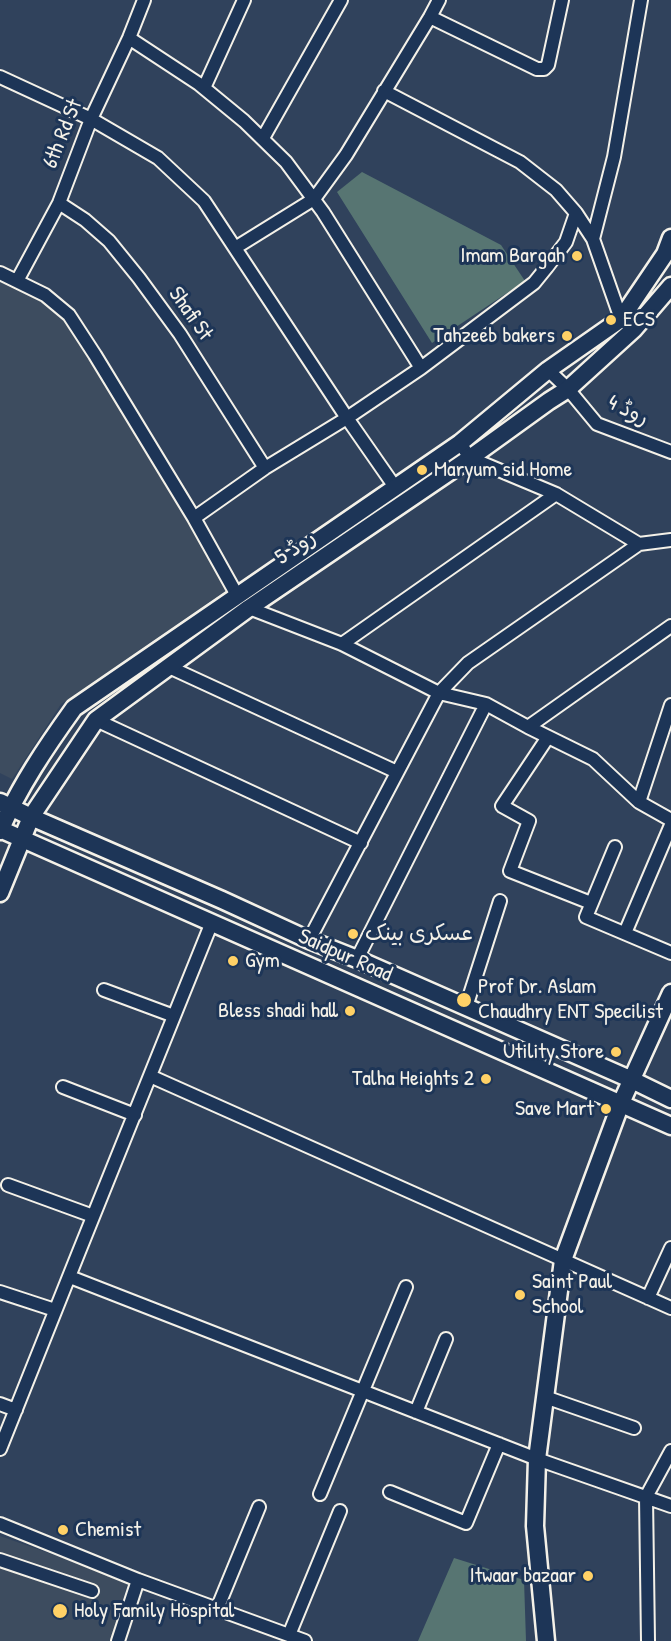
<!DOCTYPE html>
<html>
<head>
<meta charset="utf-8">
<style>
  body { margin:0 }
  canvas { display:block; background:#30425c }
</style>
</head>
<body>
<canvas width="671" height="1641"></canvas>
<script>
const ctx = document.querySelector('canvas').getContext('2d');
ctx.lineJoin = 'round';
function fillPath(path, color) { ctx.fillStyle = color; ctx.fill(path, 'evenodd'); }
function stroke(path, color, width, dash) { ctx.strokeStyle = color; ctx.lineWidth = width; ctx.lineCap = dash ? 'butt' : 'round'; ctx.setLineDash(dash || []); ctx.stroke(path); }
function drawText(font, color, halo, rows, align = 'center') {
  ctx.font = font + ' "Patrick Hand","Playpen Sans Arabic",sans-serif'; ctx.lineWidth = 6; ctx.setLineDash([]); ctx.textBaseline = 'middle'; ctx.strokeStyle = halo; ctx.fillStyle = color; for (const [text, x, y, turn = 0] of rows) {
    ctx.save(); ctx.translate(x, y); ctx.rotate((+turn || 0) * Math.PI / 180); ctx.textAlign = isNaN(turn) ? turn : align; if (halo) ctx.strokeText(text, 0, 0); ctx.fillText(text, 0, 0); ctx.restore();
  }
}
fillPath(new Path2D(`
  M 0,271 L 50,298 L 78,328 L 231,587 L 61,704 L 12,779 L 0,773 Z
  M 0,1536 L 128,1581 L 111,1641 L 0,1641 Z`), '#3d4c5f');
fillPath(new Path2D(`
  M 362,172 L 501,245 L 525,281 L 432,343 L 337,192 Z
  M 454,1558 L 524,1580 L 526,1641 L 418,1641 Z`), '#577572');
const minor = new Path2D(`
  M 430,17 L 537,69 L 544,69 L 548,65 L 562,0
  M 129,38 L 199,84 L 244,121 L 286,162 L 323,212 L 421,368
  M 0,77 L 91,119 L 158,158 L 204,201 L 347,418 L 395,487
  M 204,88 L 244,0
  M 384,91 L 520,162 L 556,190 L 576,213 L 593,239 L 621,319
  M 263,138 L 341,0
  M 59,203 L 85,220 L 109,241 L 139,278 L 180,334 L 265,468
  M 593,239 L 614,157 L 641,0
  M 235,248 L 314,199 L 346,155 L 430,17 L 439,0
  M 0,273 L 45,295 L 69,315 L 95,355 L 194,518 L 238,597
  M 17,281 L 59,203 L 91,119 L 129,38 L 144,0
  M 548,370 L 568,389 L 597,424 L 671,452
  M 460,443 L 470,458 L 556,494 L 639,544 L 671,540
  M 194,518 L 265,468 L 347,418 L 421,368 L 534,283 L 547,267 L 566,242 L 576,213
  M 249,608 L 342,644 L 439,693 L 486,704 L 528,727 L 593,759 L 639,802 L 671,820
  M 342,644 L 556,494
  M 169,667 L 397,772
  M 96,720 L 361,843
  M 528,727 L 671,626
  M 548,737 L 502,806 L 529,821 L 510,871 L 591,903
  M 639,802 L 671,705
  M 615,847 L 586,917 L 671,953
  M 625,933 L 671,825
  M 309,940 L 439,693 L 468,663 L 639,544
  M 357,959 L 486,704
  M 104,990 L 174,1016
  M 466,1007 L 500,901
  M 150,1076 L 671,1308
  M 63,1087 L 135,1115
  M 8,1185 L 93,1216
  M 70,1277 L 537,1459 L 671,1506
  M 0,1292 L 55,1310
  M 648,1298 L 671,1248
  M 545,1397 L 634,1428
  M 0,1404 L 16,1410
  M 416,1412 L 446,1339
  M 0,1449 C 70,1273 141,1098 212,922
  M 390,1492 L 466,1523 L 499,1444
  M 320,1494 L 406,1287
  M 0,1524 L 138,1580 L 305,1641
  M 0,1560 L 92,1591
  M 217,1609 L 259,1507
  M 289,1635 L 340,1511
  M 118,1641 L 138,1580
  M 648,1641 L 646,1497 L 671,1451`);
const major = new Path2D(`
  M 0,802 L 31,817 L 222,900 L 309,940 L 357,959 L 630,1079 L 671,1099
  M 0,829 L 671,1126
  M 0,831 C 19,787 46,747 74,708 L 460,443 L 548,370 L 621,319 L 665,254 L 671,238
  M 0,893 L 31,817 L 96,720 L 249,608 L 470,458 L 549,401 L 568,389 L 634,329 L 671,286
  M 546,1641 L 535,1526 L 537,1459 L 563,1260 L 621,1103 L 671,993`);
stroke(minor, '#f4f1e8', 16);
stroke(major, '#f4f1e8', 21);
stroke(minor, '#1d3557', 12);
stroke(major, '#1d3557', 16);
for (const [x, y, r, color] of [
  [577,256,6,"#ffd166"],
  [611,320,6,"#ffd166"],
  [567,336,6,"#ffd166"],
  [422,470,6,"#ffd166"],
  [353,934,6,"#ffd166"],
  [233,961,6,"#ffd166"],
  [464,1000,8,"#ffd166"],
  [350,1011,6,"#ffd166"],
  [616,1052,6,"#ffd166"],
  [486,1079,6,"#ffd166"],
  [606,1109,6,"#ffd166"],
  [520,1295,6,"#ffd166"],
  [63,1530,6,"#ffd166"],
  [588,1576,6,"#ffd166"],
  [60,1611,8,"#ffd166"]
]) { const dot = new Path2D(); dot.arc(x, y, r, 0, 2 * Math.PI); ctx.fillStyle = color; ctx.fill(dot); stroke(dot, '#1d3557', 2); }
drawText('22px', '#f4f1e8', '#1d3557', [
  ["6th Rd St",63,134,-68],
  ["Shafi St",190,314,55],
  ["روڈ 4",628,411,26],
  ["روڈ 5",296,548,-34],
  ["Saidpur Road",345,956,24]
]);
drawText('22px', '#f4f1e8', '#1d3557', [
  ["Imam Bargah",565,256,"right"],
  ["ECS",623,320],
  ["Tahzeeb bakers",555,336,"right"],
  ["Maryum sid Home",434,470],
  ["عسکری بینک",365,934],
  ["Gym",245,961],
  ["Prof Dr. Aslam",478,987],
  ["Chaudhry ENT Specilist",478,1012],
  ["Bless shadi hall",338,1011,"right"],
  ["Utility Store",604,1052,"right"],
  ["Talha Heights 2",474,1079,"right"],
  ["Save Mart",594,1109,"right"],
  ["Saint Paul",532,1282],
  ["School",532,1307],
  ["Chemist",75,1530],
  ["Itwaar bazaar",576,1576,"right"],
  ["Holy Family Hospital",74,1611]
], 'left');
</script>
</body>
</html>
